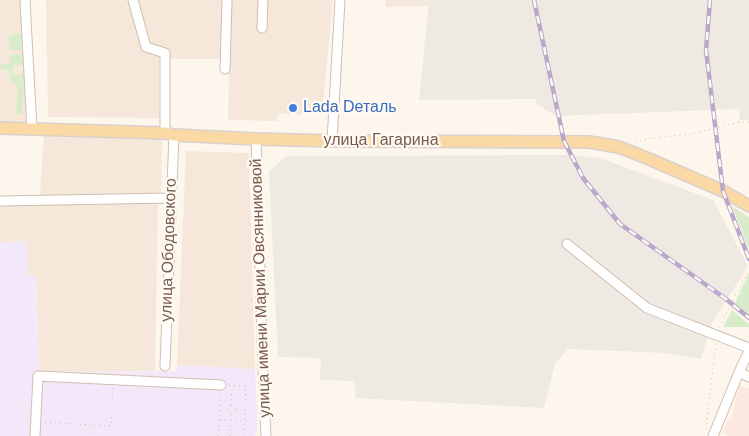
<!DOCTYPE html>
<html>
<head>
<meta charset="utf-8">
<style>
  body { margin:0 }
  canvas { display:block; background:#fdf6ec }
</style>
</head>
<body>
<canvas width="749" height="436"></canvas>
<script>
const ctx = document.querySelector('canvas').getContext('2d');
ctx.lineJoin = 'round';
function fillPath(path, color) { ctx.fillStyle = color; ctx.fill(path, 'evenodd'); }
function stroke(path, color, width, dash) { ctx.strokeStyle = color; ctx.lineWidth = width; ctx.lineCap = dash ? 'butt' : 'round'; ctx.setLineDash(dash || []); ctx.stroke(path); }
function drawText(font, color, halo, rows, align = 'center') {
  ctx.font = font + ' Arial,sans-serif'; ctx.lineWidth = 4.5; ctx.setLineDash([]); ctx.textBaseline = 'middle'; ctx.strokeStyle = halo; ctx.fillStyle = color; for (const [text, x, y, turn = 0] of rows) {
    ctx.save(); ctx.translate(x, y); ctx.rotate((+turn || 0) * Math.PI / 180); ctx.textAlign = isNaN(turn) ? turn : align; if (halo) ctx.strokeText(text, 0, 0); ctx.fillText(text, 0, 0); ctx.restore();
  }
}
fillPath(new Path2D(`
  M 0,0 L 22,0 L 26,123 L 0,122 Z
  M 46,0 L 333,0 L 322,114 L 279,114 L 277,121 L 228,120 L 229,73 L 231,59 L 159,59 L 159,118 L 48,117 Z
  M 385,0 L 429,0 L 428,6 L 386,7 Z
  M 44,134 L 162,139 L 161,194 L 40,195 Z
  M 186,151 L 249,153 L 255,369 L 177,365 Z
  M 158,203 L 155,371 L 92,372 L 39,371 L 36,276 L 29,277 L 25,241 L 0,243 L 0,206 Z`), '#f5e8da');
fillPath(new Path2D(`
  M 739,385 L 749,388 L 749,436 L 728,436 L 723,434 L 727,419 L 731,420 Z`), '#fde8e0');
fillPath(new Path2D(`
  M 429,0 L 749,0 L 749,120 L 740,120 L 739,109 L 556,116 L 536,104 L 536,99 L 419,100 Z
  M 569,155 L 600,158 L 713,200 L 748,266 L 712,323 L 701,359 L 666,353 L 568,349 L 555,364 L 544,408 L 355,398 L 355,381 L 320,380 L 321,358 L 278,357 L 269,171 L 287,156 Z`), '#efe9e4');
fillPath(new Path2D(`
  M 25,241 L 29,276 L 36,276 L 39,371 L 92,372 L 176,371 L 177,365 L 255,369 L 258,429 L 255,436 L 0,436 L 0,243 Z`), '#f3e8fa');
fillPath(new Path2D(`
  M 13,33 L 22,34 L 21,51 L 10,50 L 8,36 L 13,36 Z
  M 10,55 L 22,55 L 23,65 L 13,65 L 12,75 L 24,74 L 22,114 L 16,114 L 18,90 L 15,82 L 11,81 L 9,70 L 0,69 L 1,64 L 10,63 Z
  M 732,206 L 749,217 L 749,250 Z
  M 749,273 L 749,316 L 734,305 Z
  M 732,310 L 749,324 L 749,327 L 723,327 Z`), '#d8ecc9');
const minor = new Path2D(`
  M 25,0 L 32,130
  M 133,0 L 146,47 L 165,53 L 165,133
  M 262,28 L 263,0
  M 225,69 L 227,0
  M 256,139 L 263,369 L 266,436
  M 332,141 L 340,0
  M 0,201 L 171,198
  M 567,244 L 647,308 L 749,348
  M 165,366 L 174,135
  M 739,372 L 749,377
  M 35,436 L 38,376 L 221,385
  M 713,436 L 739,372 L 749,351`);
const major = new Path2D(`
  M 0,128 L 165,133 L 174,135 L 256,139 L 332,141 L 589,142 L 619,147 L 649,159 L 723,191 L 749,206`);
stroke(minor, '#d1beb0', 11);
stroke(major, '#dad1cd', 14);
stroke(new Path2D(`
  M 635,142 L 652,138 L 690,134 L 740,122 L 749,122
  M 719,327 L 749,270
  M 229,385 L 246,386 L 244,436
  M 112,399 L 113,387
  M 231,405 L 232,386
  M227 410a4 4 0 1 1 8 0a4 4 0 1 1-8 0Z
  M 236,410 L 244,410
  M 220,420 L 244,421
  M 45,422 L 93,425 L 93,436
  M 94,425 L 111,426 L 112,408
  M 706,429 L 716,343
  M 218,436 L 221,393
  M 230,436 L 231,414`), '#d9b8a5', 1, [1, 4]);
stroke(minor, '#fff', 9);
stroke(major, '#fbd9a5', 11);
const rail = new Path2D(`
  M 534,0 L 564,141 L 583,178 L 620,224 L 726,299 L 749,318
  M 710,0 L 706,50 L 723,191 L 749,259`);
stroke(rail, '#b9a8c9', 4.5);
stroke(rail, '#fffaf3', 2.5, [8]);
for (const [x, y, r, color] of [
  [293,108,5,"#3f7fe0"]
]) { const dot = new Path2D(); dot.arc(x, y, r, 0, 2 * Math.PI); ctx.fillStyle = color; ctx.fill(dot); stroke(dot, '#fffaf3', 2); }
drawText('16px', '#366cbe', '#fffaf3', [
  ["Lada Dеталь",303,108]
], 'left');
drawText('16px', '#7a5c4d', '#fffaf3', [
  ["улица Гагарина",381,141],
  ["улица Ободовского",169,250,-88],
  ["улица имени Марии Овсянниковой",261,288,-92]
]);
</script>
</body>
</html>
